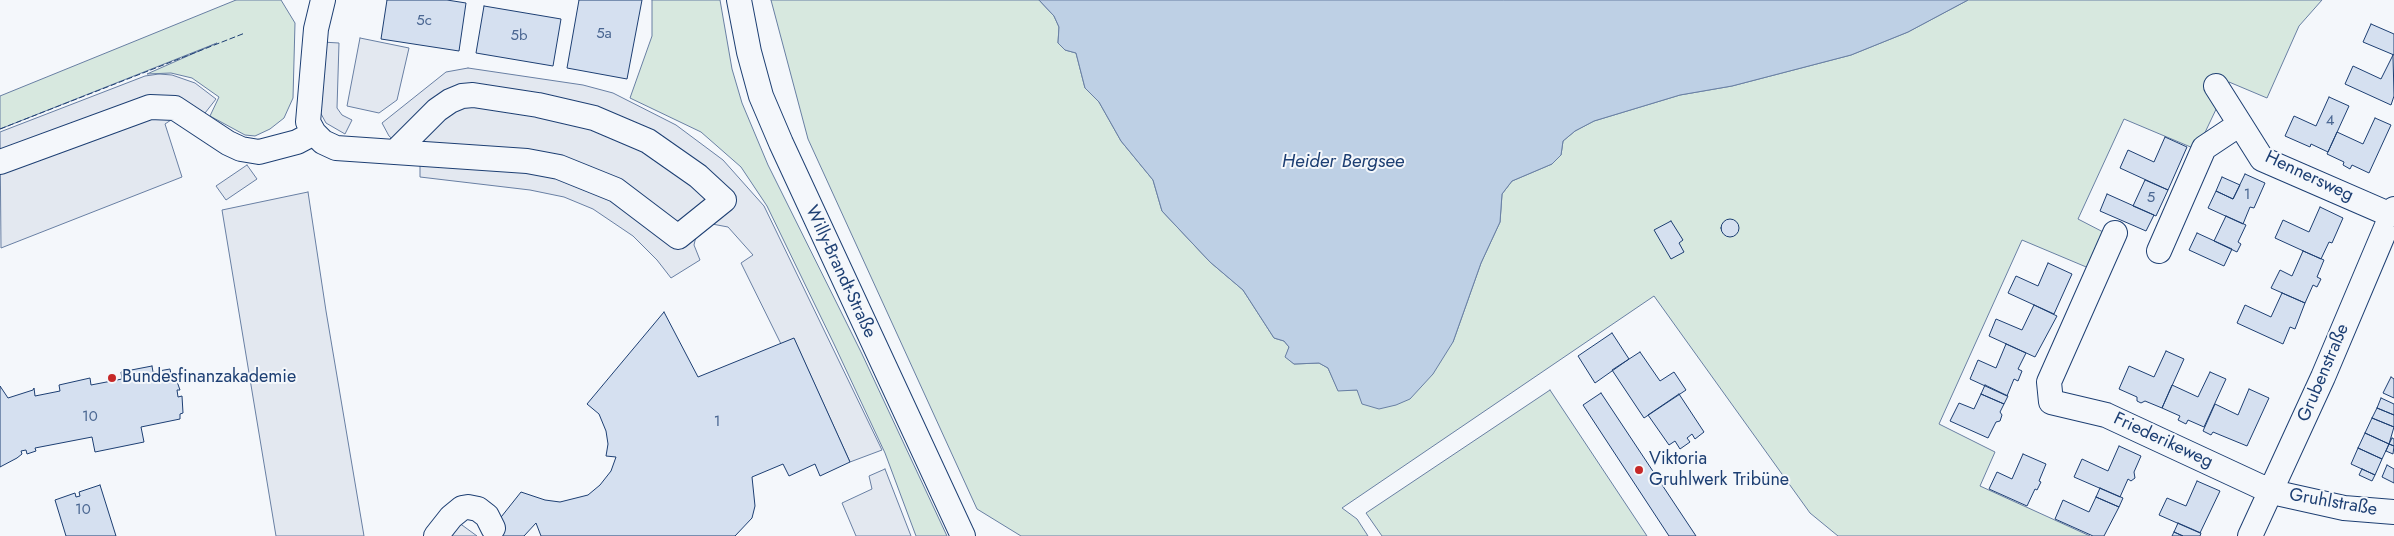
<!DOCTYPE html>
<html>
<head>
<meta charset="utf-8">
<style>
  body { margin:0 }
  canvas { display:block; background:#f4f7fb }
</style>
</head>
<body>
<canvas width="2394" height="536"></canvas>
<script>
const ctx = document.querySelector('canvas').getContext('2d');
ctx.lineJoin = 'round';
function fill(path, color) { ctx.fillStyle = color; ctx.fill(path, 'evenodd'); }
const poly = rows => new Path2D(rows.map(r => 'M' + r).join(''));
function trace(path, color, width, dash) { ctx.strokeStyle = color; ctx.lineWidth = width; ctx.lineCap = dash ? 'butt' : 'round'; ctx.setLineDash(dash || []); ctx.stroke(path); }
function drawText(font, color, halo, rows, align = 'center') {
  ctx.font = font + ' Jost,sans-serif'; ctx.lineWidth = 4; ctx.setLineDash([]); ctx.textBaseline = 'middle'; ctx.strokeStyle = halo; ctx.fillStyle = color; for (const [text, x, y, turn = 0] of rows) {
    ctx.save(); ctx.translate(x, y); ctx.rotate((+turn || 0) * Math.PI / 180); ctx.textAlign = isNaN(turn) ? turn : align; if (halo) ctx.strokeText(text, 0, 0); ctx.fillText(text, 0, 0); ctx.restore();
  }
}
const green = poly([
  [236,0,281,0,295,23,293,98,284,118,270,129,255,136,245,135,210,116,219,97,192,78,171,73,147,74,217,43,0,129,0,96,236,0],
  [652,0,720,0,732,69,742,103,768,165,862,354,947,536,916,536,885,453,834,344,767,206,741,167,701,132,630,98,652,36,652,0],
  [771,0,1039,0,1054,16,1059,27,1058,43,1065,50,1076,53,1085,88,1099,102,1121,141,1153,180,1162,211,1210,262,1243,290,1274,338,1284,341,1289,347,1286,357,1294,364,1319,363,1328,368,1338,390,1357,390,1453,342,1481,263,1500,222,1502,194,1512,181,1552,164,1561,155,1563,141,1575,131,1594,121,1680,95,1732,86,1851,55,1908,32,1968,0,2322,0,2299,26,2267,98,2229,82,2200,143,2193,148,2124,119,2078,219,2107,234,2091,269,2022,240,1939,424,1995,452,1980,486,2090,536,1838,536,1810,513,1654,296,1342,508,1357,519,1368,536,1021,536,977,509,808,139,771,0],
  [1550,390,1647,536,1382,536,1366,513,1550,390]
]);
fill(green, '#d7e8df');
trace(green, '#687fa3', 1);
const parking = poly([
  [360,38,409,48,397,100,379,113,347,106,360,38],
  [322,42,339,43,337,108,342,115,352,120,345,134,326,123,319,110,322,42],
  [468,68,583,85,613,93,676,125,723,160,764,206,882,450,850,462,794,339,781,344,741,263,753,255,728,227,712,224,697,232,694,245,700,260,671,278,657,260,633,236,593,209,564,197,530,190,420,177,420,163,389,136,382,123,446,72,468,68],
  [159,74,172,75,195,83,216,99,198,122,171,120,165,124,182,177,1,248,0,132,145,76,159,74],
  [247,165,257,179,226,200,216,186,247,165],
  [308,192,326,311,364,536,276,536,222,210,308,192],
  [885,469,911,536,856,536,842,503,872,489,869,476,885,469],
  [451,517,477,536,436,536,451,517]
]);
fill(parking, '#e3e8f0');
trace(parking, '#687fa3', 1);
const water = poly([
  [1039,0,1968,0,1908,32,1851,55,1732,86,1680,95,1594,121,1575,131,1563,141,1561,155,1552,164,1512,181,1502,194,1500,222,1481,263,1453,342,1433,374,1410,399,1396,405,1379,409,1362,404,1357,390,1338,391,1328,368,1319,363,1294,364,1285,357,1289,347,1284,341,1274,338,1243,290,1210,262,1162,211,1153,180,1121,141,1099,102,1085,88,1076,53,1065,50,1058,43,1059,27,1054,16,1039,0]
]);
fill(water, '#bed0e5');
trace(water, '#687fa3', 1);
const building = poly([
  [387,0,447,0,466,3,459,51,381,39,387,0],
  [579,0,642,0,627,79,567,68,579,0],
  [484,6,561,19,553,66,476,53,484,6],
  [2371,24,2394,34,2394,55,2363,42,2371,24],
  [2393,55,2394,96,2391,105,2345,84,2353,66,2381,79,2393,55],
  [2329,97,2349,106,2328,152,2311,144,2310,147,2285,136,2294,116,2316,126,2329,97],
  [2375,118,2391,125,2369,173,2352,165,2350,169,2343,165,2344,162,2327,154,2337,132,2363,144,2375,118],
  [2165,137,2187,147,2168,190,2120,168,2128,150,2154,162,2165,137],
  [2245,174,2265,183,2254,208,2250,207,2243,224,2208,208,2216,191,2233,199,2245,174],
  [2222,177,2240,185,2233,199,2216,191,2222,177],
  [2145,180,2168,190,2156,216,2133,206,2145,180],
  [2107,194,2154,215,2146,231,2100,211,2107,194],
  [2320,207,2343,218,2332,243,2329,242,2321,259,2275,238,2283,220,2309,232,2320,207],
  [2226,216,2246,225,2238,242,2241,244,2237,252,2214,241,2226,216],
  '1721 228a9 9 0 1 1 18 0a9 9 0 1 1-18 0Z',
  [1671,221,1683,240,1679,243,1684,252,1671,259,1654,230,1671,221],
  [2197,233,2232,249,2224,266,2189,250,2197,233],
  [2303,251,2324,260,2317,277,2321,279,2317,287,2313,285,2305,303,2271,288,2280,270,2292,276,2303,251],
  [2048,263,2072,274,2054,314,2008,293,2016,276,2038,286,2048,263],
  [2282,293,2305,303,2295,329,2290,327,2283,344,2237,323,2245,305,2271,317,2282,293],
  [2034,305,2057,316,2035,357,1989,336,1996,319,2022,330,2034,305],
  [664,312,698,377,794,338,850,462,820,476,815,464,789,476,783,464,752,477,755,506,752,518,735,536,541,536,536,523,524,536,486,536,521,492,545,500,560,502,588,495,600,485,611,471,616,457,606,456,608,444,606,431,599,414,587,404,664,312],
  [1612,333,1629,359,1595,383,1578,356,1612,333],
  [2006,344,2026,353,2018,369,2022,371,2018,381,2014,379,2007,396,1970,379,1978,360,1996,368,2006,344],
  [2166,351,2184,359,2162,408,2145,401,2141,403,2137,401,2137,397,2119,389,2129,366,2154,377,2166,351],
  [1640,352,1660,381,1674,372,1686,390,1644,418,1612,370,1640,352],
  [152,366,153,372,170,369,171,374,174,373,180,390,177,390,178,397,182,396,183,413,180,414,180,419,141,427,144,442,95,452,92,437,35,448,36,451,27,454,26,450,21,451,22,454,17,458,0,467,0,386,8,398,33,390,34,388,35,396,60,391,59,385,90,378,91,385,122,379,121,372,152,366],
  [2210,372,2226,379,2204,427,2188,420,2186,424,2178,420,2180,416,2162,408,2172,385,2198,397,2210,372],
  [2391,377,2394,379,2394,398,2383,393,2391,377],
  [1985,385,2008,396,2004,404,1981,394,1985,385],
  [2249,389,2269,398,2247,446,2213,432,2211,435,2203,431,2215,404,2238,415,2249,389],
  [1601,393,1696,536,1669,536,1583,405,1601,393],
  [1679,394,1704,432,1695,439,1692,434,1687,438,1690,442,1680,449,1675,441,1669,445,1648,415,1679,394],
  [1981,394,2004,404,2000,412,2002,415,2000,421,1996,422,1988,438,1950,421,1959,403,1974,409,1981,394],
  [2381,398,2394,404,2394,415,2377,408,2381,398],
  [2377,408,2394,415,2394,427,2372,418,2377,408],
  [2372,418,2394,427,2389,444,2365,433,2372,418],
  [2365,433,2389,444,2382,459,2358,448,2365,433],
  [2392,438,2394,439,2394,446,2389,444,2392,438],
  [2389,444,2394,446,2393,454,2386,451,2389,444],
  [2119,446,2141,456,2134,472,2135,478,2131,481,2128,479,2120,497,2074,477,2082,459,2108,471,2119,446],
  [2358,448,2382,459,2375,475,2351,464,2358,448],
  [2023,454,2046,464,2039,481,2041,482,2037,490,2035,489,2027,506,1989,489,1997,472,2012,479,2023,454],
  [2387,465,2394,469,2394,483,2382,477,2387,465],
  [2362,469,2375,475,2372,481,2359,475,2362,469],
  [2197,481,2220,491,2200,533,2159,515,2167,498,2186,506,2197,481],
  [100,485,116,536,66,536,55,500,75,493,76,497,80,496,79,492,100,485],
  [2100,488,2123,498,2119,507,2096,497,2100,488],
  [2096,497,2119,507,2104,536,2093,536,2055,519,2063,500,2089,512,2096,497],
  [2178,523,2201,533,2200,536,2183,536,2174,532,2178,523],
  [2174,532,2183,536,2172,536,2174,532]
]);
fill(building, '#d5e0f0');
trace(building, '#1d3f73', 1);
const minor = poly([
  [323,0,316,29,308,122,314,133,323,142,336,148,527,161,559,167,616,190,678,237,724,200,698,176,648,141,594,118,538,105,473,95,462,96,450,101,437,110,396,151],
  [739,0,749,52,761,96,781,143,963,536],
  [2240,124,2262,159,2391,215],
  [0,162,150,107,175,108,228,143,241,149,259,152,297,142,314,133],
  [2115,233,2049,382,2051,402,2106,415,2272,492,2344,508,2394,512],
  [2159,251,2204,148,2240,124,2216,86],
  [436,536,451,517,462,508,468,507,478,509,487,516,493,528],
  [2250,536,2323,377,2394,209]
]);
trace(minor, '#1d3f73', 26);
trace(minor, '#f4f7fb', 24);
trace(poly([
  [0,129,245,33]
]), '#1d3f73', 1, [6, 2.5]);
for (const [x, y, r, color] of [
  [112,378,5,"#c62828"],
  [1639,470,5,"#c62828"]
]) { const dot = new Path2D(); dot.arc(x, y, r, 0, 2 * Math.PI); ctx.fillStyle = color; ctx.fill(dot); trace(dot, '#f4f7fb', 2); }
drawText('15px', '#4b6792', null, [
  ["5c",424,21],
  ["5a",604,34],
  ["5b",519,36],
  ["4",2330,121],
  ["1",2247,195],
  ["5",2151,198],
  ["10",90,417],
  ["1",717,422],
  ["10",83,510]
]);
drawText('18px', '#1d3f73', '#f4f7fb', [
  ["Hennersweg",2309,177,25],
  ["Willy-Brandt-Straße",840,272,65],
  ["Grubenstraße",2324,373,-67],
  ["Friederikeweg",2163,441,25],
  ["Gruhlstraße",2333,503,10]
]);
drawText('18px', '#1d3f73', '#f4f7fb', [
  ["Bundesfinanzakademie",122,378],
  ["Viktoria",1649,460],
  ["Gruhlwerk Tribüne",1649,481]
], 'left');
drawText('italic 19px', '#1d3f73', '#f4f7fb', [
  ["Heider Bergsee",1343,162]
]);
</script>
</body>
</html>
